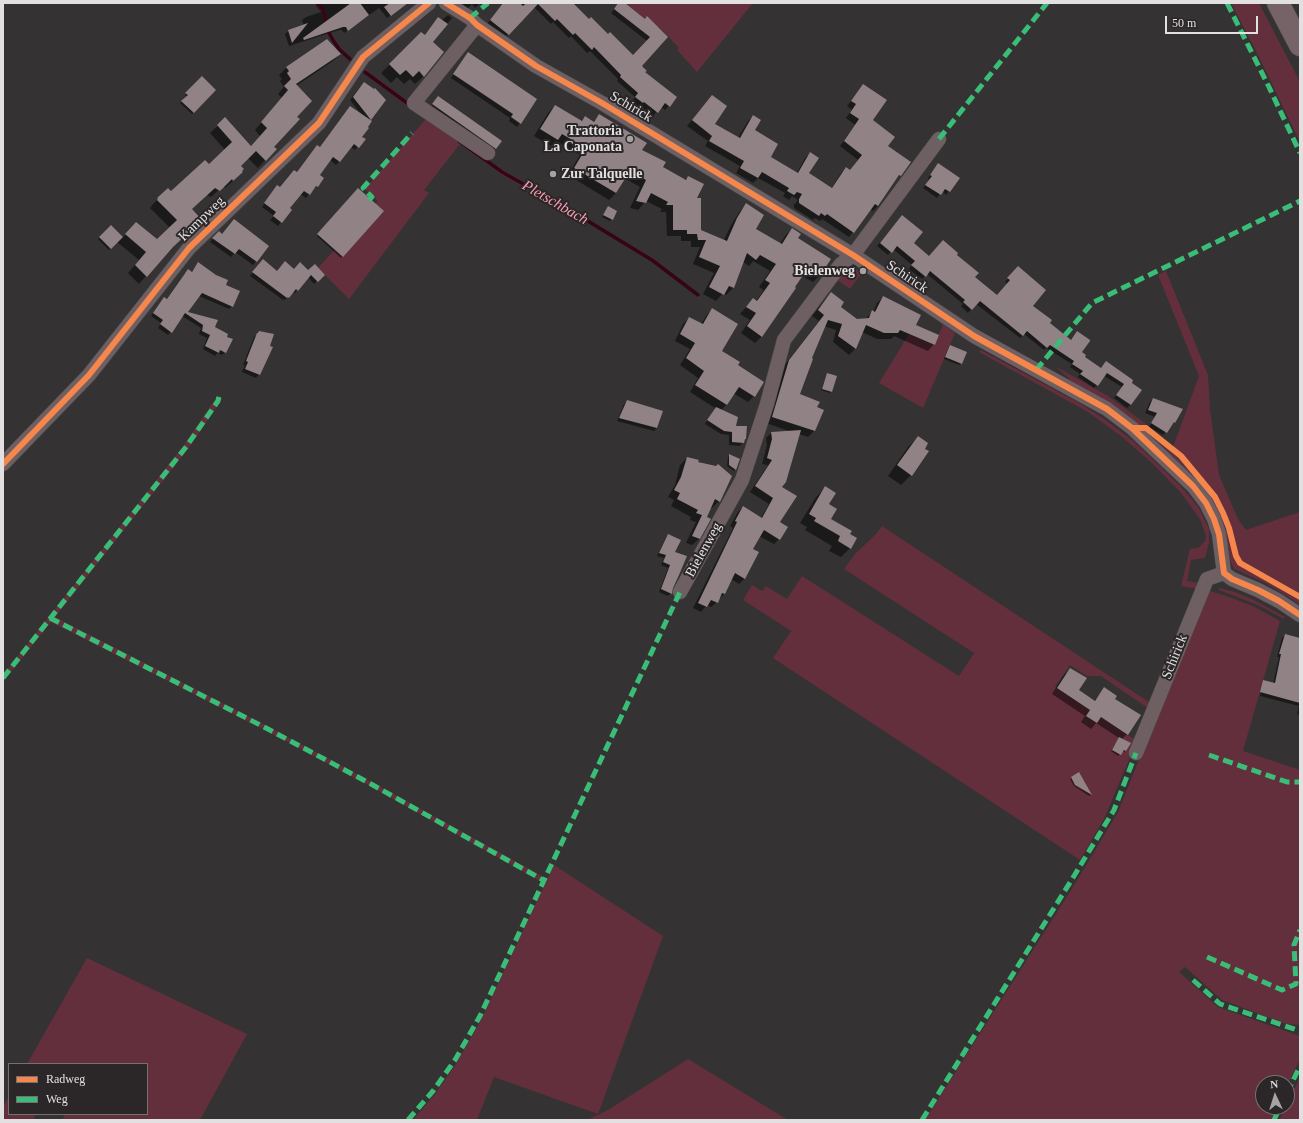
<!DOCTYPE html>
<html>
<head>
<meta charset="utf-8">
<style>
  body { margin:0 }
  #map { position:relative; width:1303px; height:1123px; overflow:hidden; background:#343233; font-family:"Times New Roman",serif }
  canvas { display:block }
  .frame { position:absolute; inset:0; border:4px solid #e3e0e1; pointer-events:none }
  .legend { position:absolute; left:8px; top:1063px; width:140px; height:52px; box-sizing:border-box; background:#2b2728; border:1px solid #757172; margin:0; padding:5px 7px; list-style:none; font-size:12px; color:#e3e0e1 }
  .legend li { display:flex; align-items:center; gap:8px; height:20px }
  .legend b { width:20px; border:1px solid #757172 }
  .north { position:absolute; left:1255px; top:1075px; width:40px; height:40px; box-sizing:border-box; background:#2b2728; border:1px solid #757172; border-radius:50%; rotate:356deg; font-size:11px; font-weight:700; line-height:16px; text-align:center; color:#e3e0e1 }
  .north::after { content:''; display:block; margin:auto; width:14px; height:18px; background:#a6a3a4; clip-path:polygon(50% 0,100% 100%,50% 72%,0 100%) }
  .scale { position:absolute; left:1165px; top:16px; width:93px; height:18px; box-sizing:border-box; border:2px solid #e3e0e1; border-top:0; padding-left:5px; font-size:12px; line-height:14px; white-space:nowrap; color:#e3e0e1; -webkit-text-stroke:3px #2b2728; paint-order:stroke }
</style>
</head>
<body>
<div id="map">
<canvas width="1303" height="1123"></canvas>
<div class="frame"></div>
<ul class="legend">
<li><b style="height:5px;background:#f5874c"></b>Radweg</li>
<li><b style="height:5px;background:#3abd76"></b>Weg</li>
</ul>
<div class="north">N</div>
<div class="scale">50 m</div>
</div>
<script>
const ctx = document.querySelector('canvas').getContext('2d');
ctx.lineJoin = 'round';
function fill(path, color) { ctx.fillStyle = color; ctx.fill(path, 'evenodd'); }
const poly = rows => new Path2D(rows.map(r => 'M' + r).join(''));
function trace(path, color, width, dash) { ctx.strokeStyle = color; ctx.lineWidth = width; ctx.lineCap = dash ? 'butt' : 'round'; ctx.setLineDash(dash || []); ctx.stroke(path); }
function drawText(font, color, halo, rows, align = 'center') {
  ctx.font = font + ' "Times New Roman",serif'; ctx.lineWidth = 4; ctx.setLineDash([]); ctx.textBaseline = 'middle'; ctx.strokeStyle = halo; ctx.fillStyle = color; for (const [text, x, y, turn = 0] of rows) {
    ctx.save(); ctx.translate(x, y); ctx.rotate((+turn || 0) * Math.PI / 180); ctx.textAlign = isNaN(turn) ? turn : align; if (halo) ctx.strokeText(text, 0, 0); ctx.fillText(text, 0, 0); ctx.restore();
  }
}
fill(poly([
  [315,3,319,3,325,9,330,31,341,49,352,59,351,61,339,50,327,33,321,11],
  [625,3,753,3,697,72,677,50,679,48,659,27,657,28],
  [1231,3,1259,3,1300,82,1300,142,1257,53],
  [365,69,409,102,406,105,363,72],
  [426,119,503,170,653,258,700,295,699,298,652,261,572,213,501,174,460,144,424,190,429,193,349,299,318,268,378,201,365,189],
  [849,264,862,273,850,289,836,279],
  [1166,271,1208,375,1210,409,1219,475,1238,519,1246,530,1300,512,1300,605,1284,594,1263,582,1234,569,1228,556,1217,512,1055,366,1108,396,1142,421,1173,447,1199,376,1158,275],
  [943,324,955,333,923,408,879,383,909,334,935,345],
  [981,350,1081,404,1107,421,1132,440,1166,472,1185,491,1199,508,1209,529,1209,543,1205,558,1191,560,1187,581,1199,583,1198,589,1181,586,1190,549,1198,548,1205,541,1206,536,1200,519,1181,493,1152,463,1121,436,1088,412,979,352],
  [216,398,222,399,188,449,55,617,267,726,372,782,542,876,540,881,370,786,265,730,51,622,3,682,3,675,184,445],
  [882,526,1152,704,1149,709,1101,676,1087,676,1070,665,1055,687,1137,741,1104,819,1080,860,773,658,791,631,743,600,752,585,762,591,766,586,787,599,802,576,959,676,974,653,844,569,855,554,876,534],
  [1219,588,1235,592,1252,599,1285,617,1284,619,1260,606,1219,590],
  [1207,590,1232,598,1255,607,1280,621,1243,751,1300,770,1300,1025,1286,1024,1222,1000,1185,967,1179,972,1218,1007,1300,1036,1300,1059,1287,1086,1287,1083,1263,1083,1263,1107,1277,1107,1271,1120,925,1120,1073,887,1118,812],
  [554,865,663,936,598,1114,494,1077,477,1120,413,1120,435,1094,456,1064,480,1022],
  [87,958,247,1034,200,1120,62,1120,65,1114,147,1114,147,1064,27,1064],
  [688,1059,788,1120,587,1120,608,1110],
  [1300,1077,1300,1120,1279,1120,1286,1107,1287,1107,1287,1104],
  [9,1096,9,1114,36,1114,33,1120,3,1120,3,1107]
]), '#632f3d');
fill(poly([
  [318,3,407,3,387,18,379,8,344,33,342,30,339,30,289,46,285,34,288,31,304,26,302,20,306,17,321,12,316,6],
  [462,3,480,3,475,8,472,4,467,9],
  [503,3,567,3,633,56,647,41,611,13,619,3,623,3,667,37,640,66,644,73,676,98,665,110,661,107,653,116,639,105,638,106,632,101,635,97,617,81,618,79,590,51,587,53,571,36,569,38,553,22,551,24,534,7,504,38,487,24],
  [448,15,452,18,432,42,424,76,415,84,410,79,404,84,397,77,391,83,381,73,411,44,413,46],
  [340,54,333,61,296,86,295,117,272,147,275,149,258,168,248,158,239,166,234,180,225,188,223,186,211,197,207,195,191,210,170,248,139,284,128,273,139,260,117,242,109,250,98,239,111,227,122,238,136,224,157,240,170,228,150,208,152,206,151,206,168,189,171,192,209,165,225,150,210,133,225,119,250,147,260,136,255,130,282,98,278,94,284,87,280,81,282,79,279,75,287,67],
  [465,57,536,99,517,127,509,121,510,118,451,78],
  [202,78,215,90,192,114,180,103,187,97,185,95],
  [361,86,370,119,361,137,364,139,355,150,351,147,336,165,330,160,318,175,317,186,313,189,306,198,300,194,288,209,290,210,278,226,270,220,274,216,262,207,274,190,280,188,296,173,314,149,320,148,361,114,350,100],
  [863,86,872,121,887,146,900,175,895,180,878,206,873,211,870,209,849,237,822,219,820,221,815,218,813,220,794,208,794,205,798,200,792,196,789,200,783,196,785,193,758,178,753,183,736,173,740,166,705,146,708,141,687,126,712,96,713,124,738,138,748,121,753,116,754,130,770,157,797,173,805,158,810,153,807,173,831,189,841,173,846,168,850,171,858,160,840,146,855,125,846,118,852,110,847,106],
  [437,98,495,148,494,150,431,106],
  [555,106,581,121,585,117,593,122,599,115,662,168,685,180,688,177,696,199,700,230,724,240,731,225,740,211,746,205,754,229,780,244,785,236,792,229,797,238,830,260,819,276,813,282,802,276,762,336,755,343,741,333,750,320,740,314,753,299,756,301,764,290,759,287,770,271,753,261,749,266,742,261,733,288,726,295,723,293,716,301,703,294,714,273,693,264,700,247,691,247,691,241,681,241,681,236,667,236,666,212,660,212,662,209,646,201,638,210,630,208,640,187,624,178,616,193,609,200,568,175,580,155,556,141,551,146,534,136,548,113],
  [935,168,949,191,946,195,942,191,937,198,923,188,929,180,928,178],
  [358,189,382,211,341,258,317,236],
  [608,207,616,211,610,221,602,217],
  [902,216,913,244,929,257,956,255,974,277,997,296,1008,284,1005,282,1015,270,1032,306,1048,323,1070,341,1077,332,1081,353,1084,358,1100,369,1106,362,1140,390,1130,405,1127,408,1114,398,1122,387,1104,376,1094,388,1078,377,1080,374,1070,367,1072,364,1046,348,1044,350,1024,334,1020,338,976,304,968,313,961,306,963,304,927,274,922,279,909,269,912,265,893,249,888,255,877,246],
  [234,220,268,246,253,265,235,252,231,257,210,242,219,232,222,235],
  [260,263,277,272,294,270,323,275,314,284,308,277,295,293,293,292,285,300,284,299,283,300,250,276],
  [195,267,224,286,232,306,229,309,199,296,187,312,213,327,225,352,222,355,217,353,215,356,203,349,207,338,199,334,201,328,182,316,168,335,158,328,161,323,151,316,161,302,166,300,185,273,191,273],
  [831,293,840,307,857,320,865,319,873,312,877,303,883,297,914,325,938,335,934,344,928,351,894,336,891,339,877,339,862,332,855,349,849,355,833,342,836,330,824,326,811,359,799,395,816,407,814,431,808,437,799,434,781,487,779,539,774,544,759,536,751,549,757,552,744,579,739,584,731,579,724,594,717,602,711,607,707,605,701,612,693,608,733,528,730,526,738,512,743,507,761,518,769,504,750,492,768,465,762,464,767,445,766,438,771,433,792,432,766,423,783,367,819,321,812,316],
  [712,309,720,351,737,365,754,396,748,402,733,393,726,405,721,410,735,427,743,442,740,446,729,445,729,435,721,434,705,424,715,408,690,392,698,378,680,365,690,349,675,341,683,324,689,318,701,324,706,316],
  [260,332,259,374,256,378,242,372,245,365,243,365,254,337],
  [949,347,961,363,959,365,944,359],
  [827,374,832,391,830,393,821,390],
  [1153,399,1174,422,1163,435,1149,427,1155,417,1145,413,1150,402],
  [627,401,662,411,657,428,654,431,617,421,624,404],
  [918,437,911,475,901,485,888,476,908,447],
  [729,456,735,469,734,471,727,466,728,457],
  [687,458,697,463,719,501,712,508,710,507,705,518,709,520,699,539,692,545,686,543,696,522,690,520,691,517,671,506,674,500,668,497,675,485,680,465],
  [825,488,830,519,849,535,850,548,841,557,829,551,832,546,805,530,807,527,800,523,816,497],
  [669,535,672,588,671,593,668,596,659,592,668,568,661,565,664,558,657,556,666,538],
  [1285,635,1300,639,1300,715,1297,714,1299,706,1260,696,1264,683,1262,683,1264,681,1273,684,1279,657,1277,657,1282,638],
  [1070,669,1078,690,1094,701,1104,689,1114,699,1127,734,1122,739,1126,750,1124,752,1122,751,1118,756,1111,751,1119,738,1096,723,1091,729,1081,722,1085,716,1052,694,1064,675],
  [1079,773,1091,795,1089,796,1074,786,1070,779]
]), '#0007');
trace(poly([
  [317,3,323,9,328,31,333,40,339,49,350,59],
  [365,72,407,103],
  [459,141,502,172,573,212,652,260,698,295]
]), '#350415', 3.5);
fill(poly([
  [351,3,360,3,369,15,348,31,346,27,343,27,304,40,303,38],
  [390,3,408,3,391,16,384,7],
  [503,3,520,3,523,6,526,3,573,3,589,19,591,17,608,34,610,32,633,55,650,37,614,9,618,3,625,3,645,19,647,16,668,37,642,66,647,71,645,72,677,97,670,107,665,103,658,113,644,102,643,103,635,97,638,93,620,77,621,75,594,47,592,50,575,33,573,35,557,19,555,21,538,4,509,35,490,20],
  [438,17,448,24,433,42,444,52,424,77,419,71,413,77,406,70,400,75,389,64,421,32,425,35],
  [308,23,292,43,288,30],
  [327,39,341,54,296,84,312,101,297,117,300,119,274,147,277,149,266,161,256,151,241,166,244,169,242,171,243,172,233,181,232,179,220,191,215,188,192,209,202,220,173,247,147,277,135,265,146,252,125,234,136,222,157,239,177,220,157,200,158,198,157,198,168,188,171,191,205,160,209,164,232,142,217,125,225,117,251,146,267,128,261,122,288,90,284,86,291,79,287,73,289,71,286,67],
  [468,52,537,99,521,124,511,117,513,114,453,74],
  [202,76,216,90,194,113,181,101,188,95,185,93],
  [364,82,374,89,375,88,386,100,371,120,353,97],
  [863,84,887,100,873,120,895,137,888,146,911,162,901,176,899,175,878,206,875,204,854,233,827,214,825,216,821,213,819,216,799,203,799,199,802,194,797,192,794,195,787,191,789,188,762,172,758,178,740,168,744,161,709,141,712,136,692,120,712,95,727,106,715,124,740,138,753,115,761,120,755,130,778,144,771,157,798,173,810,152,819,158,809,173,832,188,846,167,850,170,862,155,844,141,859,119,850,113,856,104,851,101],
  [438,96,502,141,496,149,432,104],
  [555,105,582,121,585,116,594,122,599,114,647,143,642,150,666,162,663,167,686,180,688,176,704,184,697,198,701,198,701,230,727,241,737,218,746,203,764,215,756,229,782,244,792,228,801,234,798,238,831,259,820,276,808,268,795,287,796,288,762,337,747,326,756,313,746,307,753,298,757,301,770,283,765,280,776,264,760,255,756,260,747,253,734,288,729,286,724,295,709,287,720,266,699,257,706,240,698,240,697,234,687,234,687,230,673,230,673,205,666,205,668,202,651,193,646,203,636,201,646,180,630,171,616,193,574,168,586,148,562,134,558,140,540,129],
  [350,106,372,121,368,127,369,128,362,137,366,139,359,148,354,144,340,162,333,157,320,175,324,178,318,187,316,186,310,195,304,191,290,208,292,210,282,223,273,216,276,212,264,203,277,185,280,187,294,170,297,172,317,145,320,147],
  [938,163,960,178,950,192,945,189,941,195,925,185,932,176,930,175],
  [358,188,384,211,343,257,317,234],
  [608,206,617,211,613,220,603,215],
  [902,215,923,232,914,243,929,256,943,240,958,253,957,255,979,273,975,277,997,295,1010,280,1007,278,1018,266,1046,290,1033,306,1052,320,1050,323,1071,340,1077,331,1090,340,1090,341,1082,352,1086,355,1085,357,1101,368,1106,361,1133,380,1132,383,1142,390,1131,405,1116,395,1124,384,1107,373,1098,386,1080,374,1083,371,1072,364,1074,361,1050,345,1047,348,1027,331,1023,336,980,301,972,310,963,302,965,300,930,271,926,277,911,265,915,261,897,246,892,253,880,243],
  [234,219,269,246,257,262,239,249,235,254,212,238,219,231,222,234],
  [111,225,123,237,111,249,99,237],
  [263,259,277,271,285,261,294,269,300,262,308,270,315,264,325,275,318,282,311,275,298,291,296,289,289,298,288,297,287,298,252,272],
  [198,262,216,275,228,280,226,285,240,291,233,307,202,293,188,312,218,320,215,327,228,334,227,337,233,339,226,353,220,350,219,353,205,346,210,335,202,331,203,325,185,313,172,333,160,324,163,320,153,313,164,297,167,299,188,269,192,272],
  [831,292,844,302,841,307,857,319,869,318,872,310,875,312,883,296,921,315,916,325,939,335,935,345,900,330,898,333,884,333,866,325,856,349,838,336,842,324,828,320,812,358,813,359,800,394,820,402,817,407,824,410,815,431,772,417,789,360,824,315,818,310],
  [712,308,738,324,722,351,740,362,738,365,764,382,755,397,739,387,727,405,695,385,704,371,686,358,695,343,680,334,689,317,703,324],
  [259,331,274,334,270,346,273,347,260,375,245,369,248,362,246,361,257,333,258,333],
  [950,345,967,352,962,364,945,357],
  [827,373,837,376,832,392,822,389],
  [1153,398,1183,409,1175,423,1174,422,1167,433,1151,423,1157,413,1148,410],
  [627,400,663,411,657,428,619,418],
  [716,407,738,417,736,426,747,426,746,439,745,439,744,443,732,442,732,432,724,431,707,420],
  [801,430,786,482,782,487,797,496,780,522,788,527,780,540,764,530,753,549,759,552,745,579,735,573,725,594,722,593,718,603,711,600,707,607,698,603,737,522,735,521,743,506,762,518,773,498,755,486,772,460,767,458,772,439,771,432],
  [918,436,928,443,925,449,929,451,912,476,897,465],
  [729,454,740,459,736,470,729,465],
  [687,457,699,460,698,462,716,466,718,464,732,476,720,502,715,499,707,517,711,519,700,539,692,536,702,515,696,513,698,510,677,499,680,493,674,490,681,477],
  [825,486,836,493,829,504,837,509,831,519,852,531,850,534,857,538,851,549,838,541,840,536,814,521,816,518,809,514],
  [668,534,681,540,675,552,687,556,679,575,673,588,672,594,661,589,670,565,663,562,666,555,659,553],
  [1285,634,1300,638,1300,703,1260,692,1263,680,1275,683,1281,654,1279,654],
  [1070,668,1087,678,1079,690,1095,701,1104,687,1117,696,1115,699,1141,715,1128,735,1101,717,1097,723,1086,716,1090,710,1057,688],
  [1119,737,1131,743,1126,751,1124,750,1121,755,1112,750],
  [1079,772,1092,795,1075,785,1071,777]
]), '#918286');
const street = poly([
  [446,3,470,18,477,25,536,66,602,103,853,255,974,336,1107,409,1132,428,1155,450,1193,486,1206,503,1214,519,1219,534,1224,573,1232,579,1258,590,1279,601,1300,615],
  [477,25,414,103,488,153],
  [3,464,89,375,189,248,319,123,363,57,429,3],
  [680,592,742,480,767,404,784,340,841,264,853,255,939,139],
  [1136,753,1207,579,1224,573]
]);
const highway = poly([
  [1278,3,1300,45]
]);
trace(street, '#504e4f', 15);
trace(highway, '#504e4f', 23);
trace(street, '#6e5f62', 14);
trace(highway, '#756367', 22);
trace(poly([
  [1227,3,1269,87,1300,153],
  [470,18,488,3],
  [939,139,1047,3],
  [369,200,372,197,363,188,412,133],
  [1036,370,1092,303,1300,201],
  [50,618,266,728,371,784,543,880],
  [3,678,186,447,218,401,220,392],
  [1209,755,1287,782,1300,782],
  [1207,957,1282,990,1296,984,1294,945,1300,930],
  [1193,980,1220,1004,1300,1031],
  [1287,1093,1300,1066],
  [408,1120,433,1091,455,1060,480,1016,680,592],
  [922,1120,1074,876,1114,810,1136,753],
  [1274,1120,1280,1107]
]), '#3abd76', 5, [10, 5]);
trace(poly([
  [446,3,470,18,477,25,536,66,602,103,853,255,974,336,1107,409,1132,428,1155,450,1193,486,1206,503,1214,519,1219,534,1224,573,1232,579,1258,590,1279,601,1300,615],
  [1132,428,1146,428,1181,456,1215,497,1223,513,1229,528,1236,556,1240,563,1300,597],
  [3,464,89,375,189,248,319,123,363,57,429,3]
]), '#f5874c', 6);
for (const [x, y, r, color] of [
  [630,139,4,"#a6a3a4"],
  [553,174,4,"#a6a3a4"],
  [863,271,4,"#a6a3a4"]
]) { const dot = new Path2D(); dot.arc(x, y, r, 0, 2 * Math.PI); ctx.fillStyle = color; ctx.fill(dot); trace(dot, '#2b2728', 1.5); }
drawText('14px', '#e3e0e1', '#2b2728', [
  ["Schirick",631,107,31],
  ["Kampweg",202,219,-44],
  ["Schirick",907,277,34],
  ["Bielenweg",704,550,-61],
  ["Schirick",1175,657,-68]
]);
drawText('bold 14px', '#e3e0e1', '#2b2728', [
  ["Trattoria",622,131],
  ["La Caponata",622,147],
  ["Zur Talquelle",561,174,"left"],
  ["Bielenweg",855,271]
], 'right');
drawText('italic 15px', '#fe9db3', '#2b2728', [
  ["Pletschbach",555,203,30]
]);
</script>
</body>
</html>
